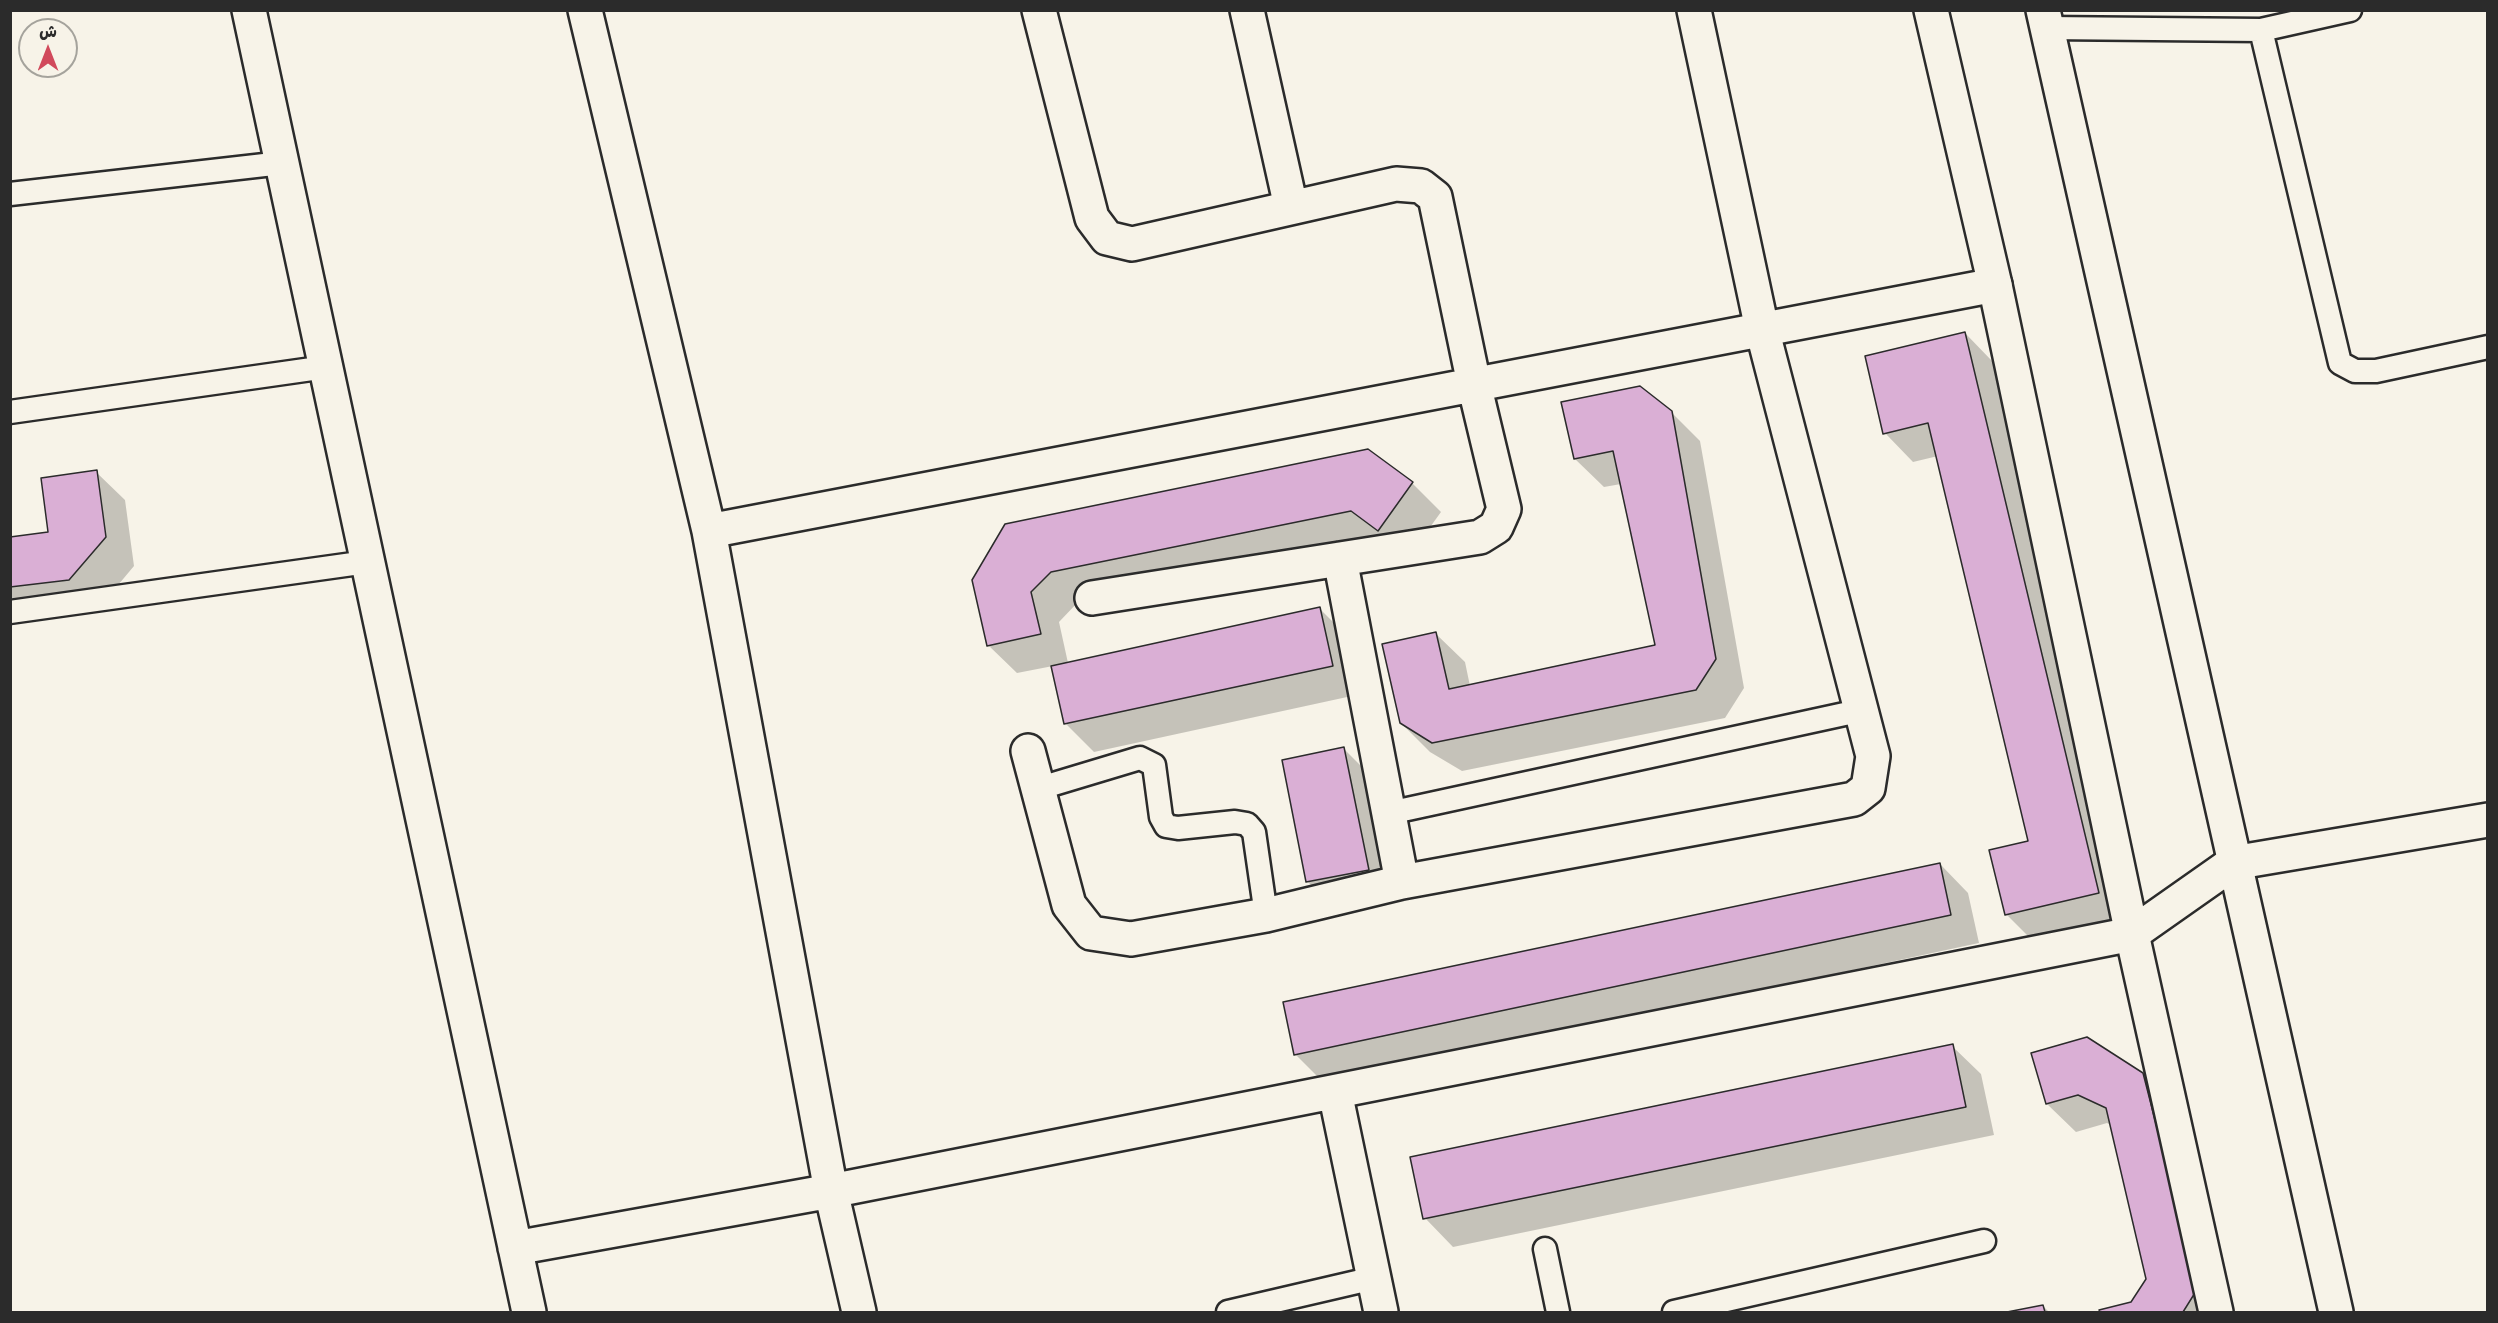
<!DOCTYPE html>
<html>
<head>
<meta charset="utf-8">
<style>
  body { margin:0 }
  #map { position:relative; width:2498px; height:1323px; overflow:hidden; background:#f7f3e8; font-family:Itim,"Playpen Sans Arabic",sans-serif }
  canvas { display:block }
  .frame { position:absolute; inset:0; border:12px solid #2b2b2b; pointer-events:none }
  .north { position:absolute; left:18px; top:18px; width:60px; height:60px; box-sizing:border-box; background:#f7f3e8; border:2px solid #a5a39c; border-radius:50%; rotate:0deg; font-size:16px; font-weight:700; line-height:24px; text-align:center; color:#2b2b2b }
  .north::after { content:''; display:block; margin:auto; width:21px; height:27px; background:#d1495b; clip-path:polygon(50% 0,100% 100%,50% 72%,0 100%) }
</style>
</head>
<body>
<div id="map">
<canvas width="2498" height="1323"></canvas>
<div class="frame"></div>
<div class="north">ش</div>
</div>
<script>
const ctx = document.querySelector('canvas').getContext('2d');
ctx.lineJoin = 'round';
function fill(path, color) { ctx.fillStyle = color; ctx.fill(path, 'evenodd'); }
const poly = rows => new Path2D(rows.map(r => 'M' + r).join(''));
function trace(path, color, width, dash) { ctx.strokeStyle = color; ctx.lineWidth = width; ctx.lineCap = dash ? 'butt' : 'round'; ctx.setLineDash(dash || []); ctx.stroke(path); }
fill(poly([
  [1965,333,1993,362,2127,921,2035,943,2006,914,2030,842,1938,456,1913,462,1885,433],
  [1671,412,1700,441,1744,688,1725,718,1462,771,1430,752,1401,723,1436,634,1465,662,1470,686,1657,646,1621,484,1604,487,1575,459],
  [1367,451,1412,483,1441,512,1407,559,1080,600,1059,622,1068,663,1319,608,1348,637,1361,694,1094,752,1065,723,1053,666,1017,673,988,645,974,580],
  [96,472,125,500,134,566,98,609,10,618,10,538,50,533],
  [1344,749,1372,777,1397,898,1336,910,1307,881],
  [1940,864,1968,893,1979,943,1324,1083,1295,1054],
  [1952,1046,1981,1074,1994,1135,1453,1247,1425,1218],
  [2142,1074,2171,1103,2225,1312,2102,1312,2132,1304,2147,1279,2111,1125,2107,1123,2076,1132,2047,1104],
  [2043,1306,2049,1312,2014,1312]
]), '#0003');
const building = poly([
  [1965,332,2099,893,2005,915,1989,850,2028,841,1928,423,1883,434,1865,356,1965,332],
  [1640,386,1672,411,1716,659,1696,690,1432,743,1400,723,1382,644,1436,632,1449,689,1655,645,1613,451,1574,459,1561,402,1640,386],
  [1368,449,1413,482,1378,531,1351,511,1051,572,1031,592,1041,634,987,646,972,580,1005,524,1368,449],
  [97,470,106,537,69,580,10,587,10,537,48,532,41,478,97,470],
  [1320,607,1333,666,1064,724,1051,666,1320,607],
  [1344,747,1369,870,1306,882,1282,760,1344,747],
  [1940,863,1951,915,1294,1055,1283,1002,1940,863],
  [2087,1037,2143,1073,2198,1288,2183,1312,2100,1312,2099,1310,2131,1302,2146,1279,2106,1108,2078,1095,2046,1104,2031,1053,2087,1037],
  [1953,1044,1966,1107,1423,1219,1410,1157,1953,1044],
  [2043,1305,2045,1312,2007,1312,2043,1305]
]);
fill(building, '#daafd5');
trace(building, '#2b2b2b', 1.5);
const lane = poly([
  [2046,28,2261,30,2350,10],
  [2261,30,2340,363,2355,371,2376,371,2488,347],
  [10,194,282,163],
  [10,412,326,367],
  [10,612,367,562],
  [1037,789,1140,758,1154,765,1161,817,1166,826,1178,828,1235,822,1247,824,1254,832,1266,915],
  [1389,813,1863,710],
  [1545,1249,1558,1312],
  [1228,1312,1374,1278],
  [1674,1312,1984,1241]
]);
const street = poly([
  [249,10,529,1312],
  [585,10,709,531,831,1191,859,1312],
  [1039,10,1092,218,1107,238,1132,244,1396,184,1421,186,1435,197,1474,384,1504,509,1496,527,1480,537,1092,598],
  [1247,10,1291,207],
  [709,531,1995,285],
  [1340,559,1402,882],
  [1028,751,1069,905,1091,933,1131,939,1266,915,1402,882,1854,799,1868,788,1873,756,1762,329,1694,10],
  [1335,1092,1381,1312],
  [515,1248,831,1191,2132,934,2233,863,2488,820]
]);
const secondary = poly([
  [1931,10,1995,285,2132,934,2216,1312],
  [2043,10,2336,1312]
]);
trace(lane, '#2b2b2b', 27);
trace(street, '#2b2b2b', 38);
trace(secondary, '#2b2b2b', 38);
trace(lane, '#f7f3e8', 22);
trace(street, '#f7f3e8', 33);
trace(secondary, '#f7f3e8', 33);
</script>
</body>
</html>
